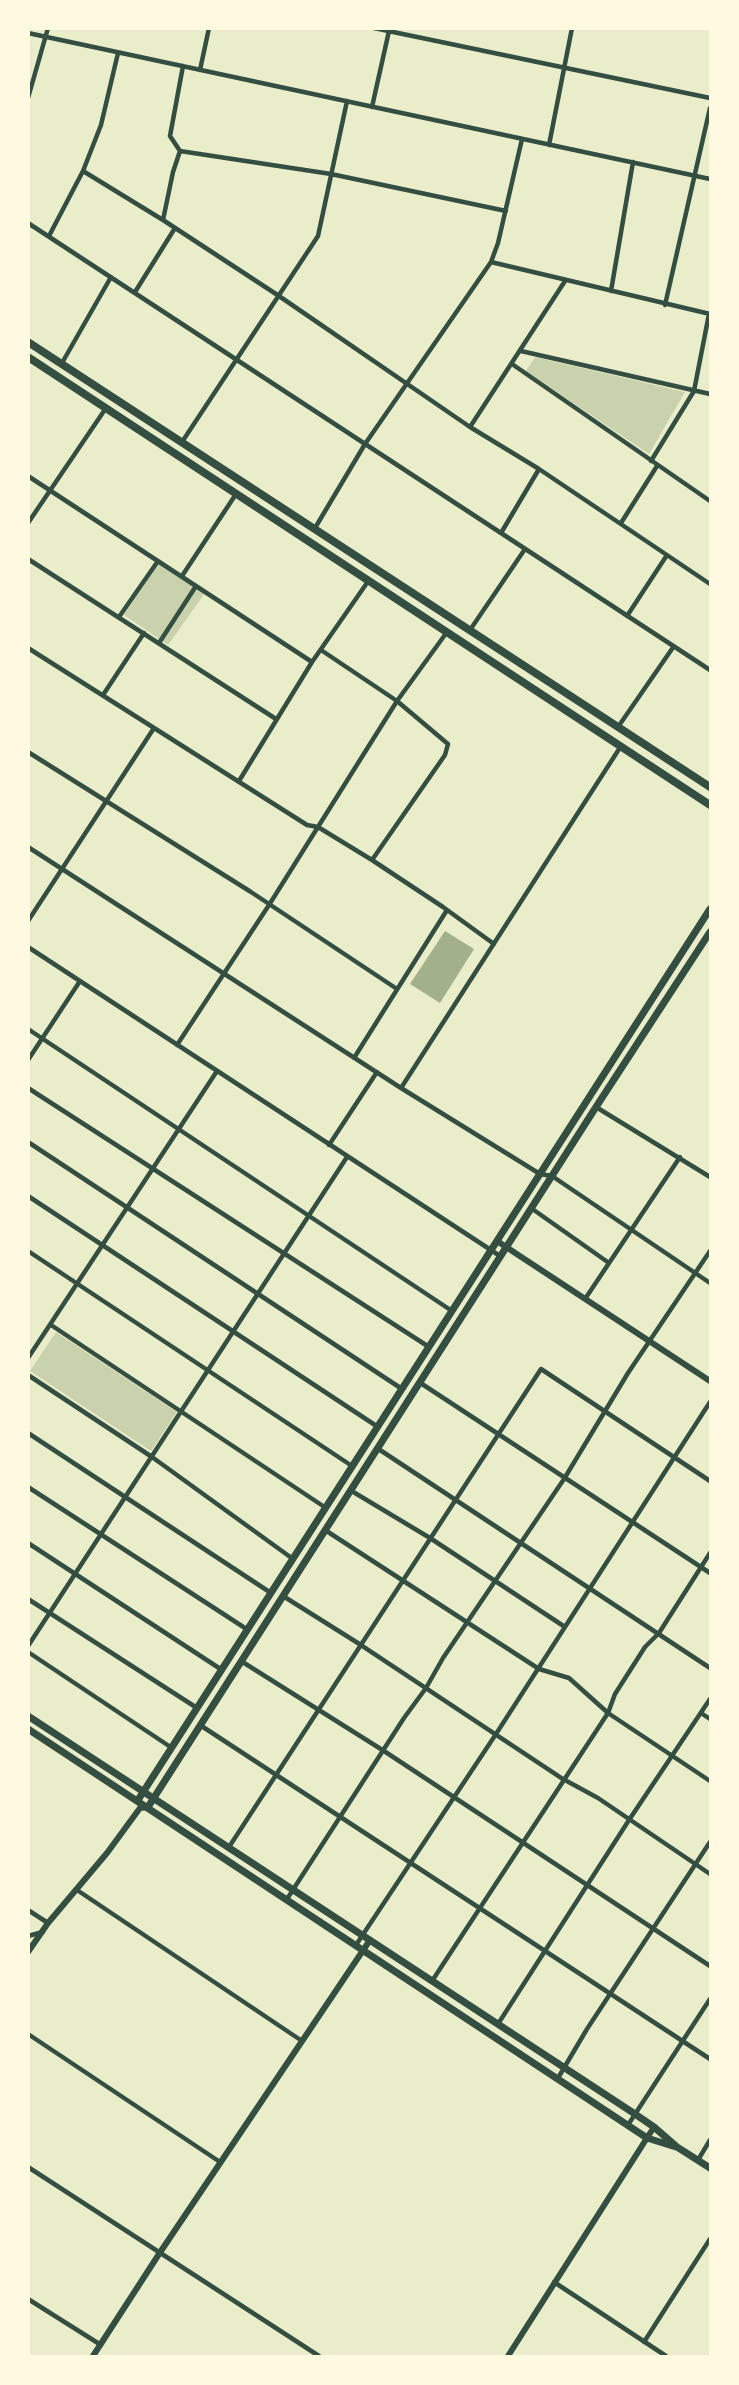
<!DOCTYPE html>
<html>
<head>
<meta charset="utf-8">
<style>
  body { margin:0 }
  #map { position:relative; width:739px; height:2385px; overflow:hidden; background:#e9edc9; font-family:Helvetica,sans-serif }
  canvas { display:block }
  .frame { position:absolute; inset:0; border:30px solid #fefae0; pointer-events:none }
</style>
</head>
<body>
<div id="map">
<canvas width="739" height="2385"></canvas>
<div class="frame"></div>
</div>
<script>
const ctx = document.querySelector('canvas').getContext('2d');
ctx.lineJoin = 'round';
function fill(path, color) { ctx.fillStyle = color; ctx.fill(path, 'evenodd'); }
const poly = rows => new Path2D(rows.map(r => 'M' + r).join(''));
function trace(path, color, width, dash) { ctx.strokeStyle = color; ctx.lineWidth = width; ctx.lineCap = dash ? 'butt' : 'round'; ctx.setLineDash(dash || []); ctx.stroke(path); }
fill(poly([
  [535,357,685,392,649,454,526,371],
  [160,561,205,593,168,645,124,615],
  [56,1332,177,1412,151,1451,30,1371]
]), '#cad2ad');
fill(poly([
  [445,931,474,949,440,1003,410,984]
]), '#a3b18a');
trace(poly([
  [374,28,710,98],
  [28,33,710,179],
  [200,70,209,28],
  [28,98,48,28],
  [372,107,389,31],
  [549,145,572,28],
  [180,151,331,174,506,211],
  [83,171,163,220,279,296,470,427,539,469,710,584],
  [163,220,173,172,180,151,170,136,183,66],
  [28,223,710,670],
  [49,236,83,171,101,125,118,53],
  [491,262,710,314],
  [611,291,633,162],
  [135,292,175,228],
  [665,305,710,108],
  [521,351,710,394],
  [62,363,111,277],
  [512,364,710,501],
  [470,427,565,281],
  [182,442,318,236,347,101],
  [651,461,694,391,709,314],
  [28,476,312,662],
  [28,523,106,408],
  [621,523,657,466],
  [315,528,365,444,491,262,498,243,522,139],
  [501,533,539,469],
  [28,559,276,719],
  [182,576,236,494],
  [627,616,667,555],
  [119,617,158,561],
  [470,630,525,549],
  [159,643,196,586],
  [28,648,307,825,318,827,372,860,443,907,494,944],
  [321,650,397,701,448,744,445,755,372,860],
  [103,695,144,633],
  [618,727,674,646],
  [28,752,251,892,397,989],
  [239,781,312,662,369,580],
  [28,847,401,1088,540,1174,552,1176,710,1283],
  [28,921,154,728],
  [28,947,500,1256],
  [28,1029,452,1311],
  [177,1045,269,905,397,701,447,632],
  [354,1058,447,910],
  [28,1060,80,981],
  [28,1088,429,1347],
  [401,1088,621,746],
  [596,1107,710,1177],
  [28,1142,402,1389],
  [329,1145,377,1072],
  [28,1196,378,1427],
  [531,1208,609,1263],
  [28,1251,352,1466],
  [585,1299,680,1157],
  [51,1325,326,1508],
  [28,1358,217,1071],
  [28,1375,152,1457,293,1559],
  [419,1382,710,1573],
  [28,1433,271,1593],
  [377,1448,710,1668],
  [28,1487,248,1630],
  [350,1490,430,1538,565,1627],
  [325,1530,539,1669,569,1678,608,1713,710,1781],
  [28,1543,222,1670],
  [283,1596,361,1645,563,1779,598,1798,710,1874],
  [28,1599,197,1708],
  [28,1646,347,1157],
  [28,1652,172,1748],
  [241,1661,384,1751,710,1966],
  [701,1713,710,1719],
  [200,1725,710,2059],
  [229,1847,541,1369,710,1481],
  [77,1890,302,2041],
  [287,1899,404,1718,426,1688,443,1658,564,1479,628,1373,710,1251],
  [28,1910,48,1923],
  [28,1936,43,1932],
  [356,1945,496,1734,710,1402],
  [432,1981,608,1713,615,1694,645,1647,659,1633,710,1553],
  [498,2024,629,1820,710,1699],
  [28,2034,220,2162],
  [558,2078,587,2029,710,1842],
  [628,2125,710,1999],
  [698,2160,710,2140],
  [28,2167,319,2356],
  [554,2282,666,2356],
  [28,2299,101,2345],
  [644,2342,710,2239]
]), '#344e41', 4.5);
trace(poly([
  [497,1241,710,1381],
  [28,1952,48,1923,107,1853,140,1808,148,1807],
  [93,2356,159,2254,370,1940],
  [508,2356,654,2127]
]), '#344e41', 6);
trace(poly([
  [28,1716,635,2114,654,2127,677,2147,710,2168],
  [28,1729,647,2138,676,2147],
  [138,1800,710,909],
  [148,1807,596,1107,710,932]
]), '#344e41', 7);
trace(poly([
  [28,342,710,787],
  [28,357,710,805]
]), '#344e41', 8);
</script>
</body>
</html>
